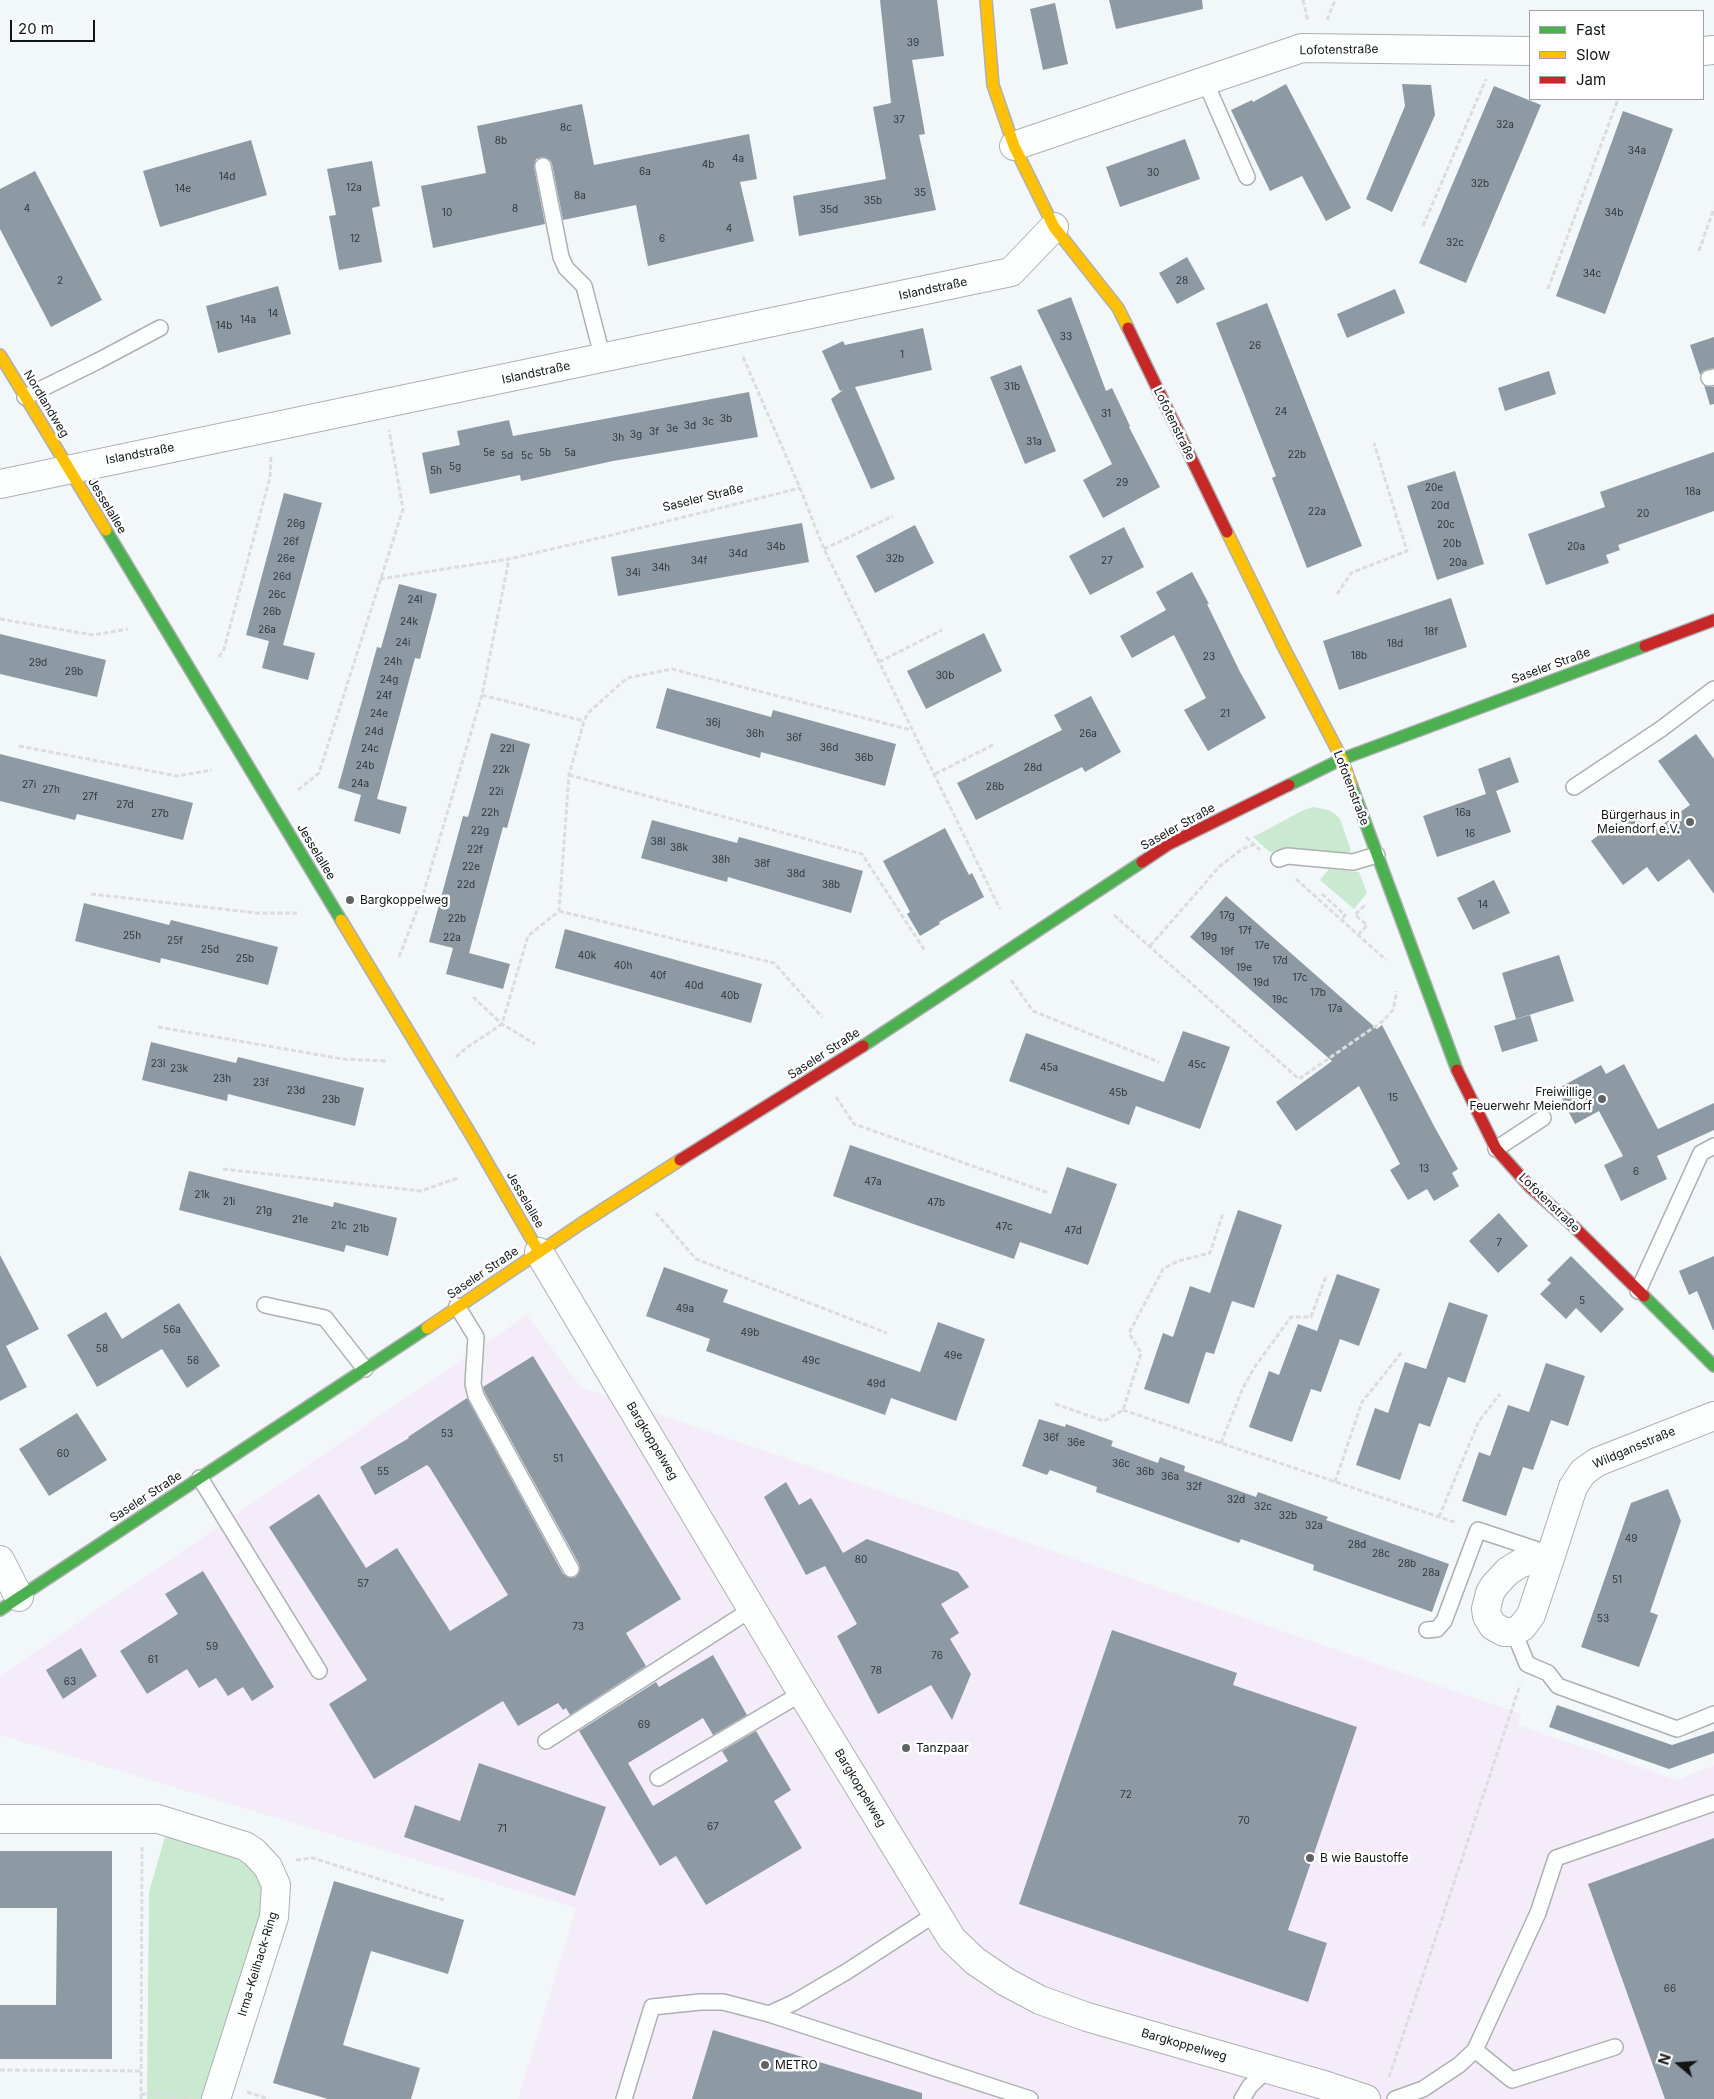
<!DOCTYPE html>
<html>
<head>
<meta charset="utf-8">
<style>
  body { margin:0 }
  #map { position:relative; width:1714px; height:2099px; overflow:hidden; background:#f2f7fa; font-family:Inter,sans-serif }
  canvas { display:block }
  .legend { position:absolute; left:1529px; top:10px; width:175px; height:90px; box-sizing:border-box; background:#fff; border:1px solid #a0a1a2; margin:0; padding:6px 9px; list-style:none; font-size:15px; color:#121417 }
  .legend li { display:flex; align-items:center; gap:10px; height:25px }
  .legend b { width:25px; border:1px solid #a0a1a2 }
  .north { position:absolute; left:1654px; top:2039px; width:50px; height:50px; -webkit-text-stroke:4px #fff; paint-order:stroke; rotate:288deg; font-size:14px; font-weight:700; line-height:20px; text-align:center; color:#121417 }
  .north::after { content:''; display:block; margin:auto; width:18px; height:22px; background:#121417; clip-path:polygon(50% 0,100% 100%,50% 72%,0 100%) }
  .scale { position:absolute; left:10px; top:20px; width:85px; height:22px; box-sizing:border-box; border:2px solid #121417; border-top:0; padding-left:6px; font-size:15px; line-height:18px; white-space:nowrap; color:#121417; -webkit-text-stroke:4px #fff; paint-order:stroke }
</style>
</head>
<body>
<div id="map">
<canvas width="1714" height="2099"></canvas>
<ul class="legend">
<li><b style="height:6px;background:#4caf50"></b>Fast</li>
<li><b style="height:6px;background:#ffc107"></b>Slow</li>
<li><b style="height:6px;background:#c62828"></b>Jam</li>
</ul>
<div class="north">N</div>
<div class="scale">20 m</div>
</div>
<script>
const ctx = document.querySelector('canvas').getContext('2d');
ctx.lineJoin = 'round';
function fill(path, color) { ctx.fillStyle = color; ctx.fill(path, 'evenodd'); }
const poly = rows => new Path2D(rows.map(r => 'M' + r).join(''));
function trace(path, color, width, dash) { ctx.strokeStyle = color; ctx.lineWidth = width; ctx.lineCap = dash ? 'butt' : 'round'; ctx.setLineDash(dash || []); ctx.stroke(path); }
function drawText(font, color, halo, rows, align = 'center') {
  ctx.font = font + ' Inter,sans-serif'; ctx.lineWidth = 5; ctx.setLineDash([]); ctx.textBaseline = 'middle'; ctx.strokeStyle = halo; ctx.fillStyle = color; for (const [text, x, y, turn = 0] of rows) {
    ctx.save(); ctx.translate(x, y); ctx.rotate((+turn || 0) * Math.PI / 180); ctx.textAlign = isNaN(turn) ? turn : align; if (halo) ctx.strokeText(text, 0, 0); ctx.fillText(text, 0, 0); ctx.restore();
  }
}
fill(poly([
  [527,1315,581,1387,1521,1714,1518,1725,1677,1780,1714,1765,1714,2099,518,2099,576,1908,0,1735,0,1676]
]), '#f4edf9');
fill(poly([
  [1313,807,1328,810,1335,814,1340,819,1351,851,1346,853,1287,850,1270,852,1253,837,1304,810],
  [1329,869,1359,872,1367,893,1354,909,1320,880],
  [167,1830,240,1856,258,1873,266,1894,208,2099,147,2099,149,1892]
]), '#c9e9d0');
fill(poly([
  [880,0,937,0,944,56,912,60,925,134,919,135,936,210,799,236,793,196,886,179,873,107,891,103],
  [1109,0,1202,0,1203,9,1116,29],
  [1055,3,1068,64,1043,70,1030,9],
  [1286,84,1351,208,1326,221,1302,176,1270,191,1231,110,1252,100,1253,102],
  [1402,84,1431,85,1435,115,1392,212,1366,199,1405,106],
  [1494,86,1541,105,1466,283,1419,263],
  [582,104,594,165,749,134,757,179,740,182,754,241,648,266,636,205,563,220,552,164,550,160,542,157,536,159,534,167,545,224,433,248,421,186,486,173,477,126],
  [1623,111,1673,129,1605,314,1556,296],
  [1185,139,1200,179,1120,207,1106,167],
  [251,140,267,195,160,227,143,171],
  [372,161,380,206,372,208,382,262,339,270,329,216,336,215,327,169],
  [35,171,102,300,51,327,0,229,0,189],
  [1187,257,1205,289,1177,304,1159,273],
  [278,286,291,334,218,353,206,306],
  [1395,289,1405,313,1347,338,1337,314],
  [1071,297,1106,391,1112,388,1130,426,1129,427,1160,487,1103,518,1083,480,1112,464,1037,310],
  [1267,303,1362,546,1307,568,1272,478,1276,476,1216,323],
  [923,328,932,370,855,387,895,479,871,489,831,399,843,390,840,391,822,351,843,341,845,345],
  [1714,337,1714,368,1703,371,1700,375,1690,345],
  [1021,365,1056,451,1025,464,990,377],
  [1549,371,1556,394,1505,411,1498,388],
  [1704,385,1714,387,1714,404,1710,405],
  [749,392,758,437,613,461,521,481,520,475,430,494,422,453,460,445,457,431,509,420,513,436],
  [1714,452,1714,511,1618,545,1620,550,1606,555,1609,563,1546,585,1528,534,1605,507,1600,492],
  [1455,471,1484,564,1437,580,1407,486],
  [284,493,322,503,283,645,315,653,308,680,262,668,269,641,246,635],
  [802,523,809,562,618,596,611,557],
  [915,525,934,563,875,593,856,556],
  [1124,527,1144,567,1090,595,1069,556],
  [1192,572,1209,604,1207,604,1240,672,1266,718,1208,751,1184,710,1206,698,1174,635,1132,658,1120,636,1166,610,1156,592],
  [399,584,437,594,420,659,415,658,377,799,407,807,400,834,354,821,361,795,338,788,377,647,381,648],
  [1451,598,1467,647,1339,690,1323,641],
  [984,633,1002,671,926,709,907,671],
  [0,634,106,660,97,697,0,674],
  [667,688,771,717,773,710,896,744,885,786,761,752,760,758,656,728],
  [1091,696,1121,752,1085,772,1082,767,976,820,957,783,1062,730,1054,715],
  [491,733,530,744,507,828,503,827,469,953,510,964,503,989,446,974,453,948,429,942,463,816,468,817],
  [1696,734,1714,759,1714,894,1689,859,1658,882,1647,867,1623,885,1591,841,1632,810,1649,834,1690,805,1658,761],
  [0,754,193,803,183,840,77,814,75,820,0,801],
  [1510,757,1519,782,1496,791,1511,832,1437,857,1423,816,1486,794,1478,769],
  [652,820,737,843,739,837,863,871,851,913,728,877,727,882,641,858],
  [945,828,969,875,972,873,984,897,939,922,940,924,920,936,907,914,910,912,883,861],
  [1494,880,1510,913,1473,930,1457,898],
  [1226,896,1377,1029,1382,1025,1434,1126,1458,1169,1452,1173,1459,1186,1434,1201,1427,1189,1408,1200,1390,1170,1400,1164,1359,1086,1296,1131,1276,1102,1332,1061,1190,937],
  [84,903,169,925,171,920,278,947,268,985,161,958,160,963,75,941],
  [565,929,762,984,751,1023,555,968],
  [1559,955,1574,1001,1516,1019,1502,973],
  [1530,1015,1538,1041,1502,1052,1494,1026],
  [1183,1031,1230,1047,1200,1129,1136,1106,1129,1125,1009,1081,1026,1033,1164,1082],
  [151,1042,236,1063,238,1057,364,1088,355,1126,228,1094,227,1101,142,1080],
  [1624,1064,1658,1129,1714,1103,1714,1130,1657,1156,1667,1179,1621,1201,1604,1165,1623,1156,1599,1111,1575,1124,1557,1089,1601,1065,1606,1074],
  [850,1145,1051,1214,1067,1167,1117,1184,1088,1265,1020,1242,1014,1259,833,1196],
  [189,1171,333,1207,334,1202,397,1218,388,1256,346,1245,344,1252,179,1210],
  [1238,1210,1282,1225,1254,1308,1232,1301,1214,1354,1206,1352,1189,1404,1144,1389,1163,1333,1173,1337,1190,1286,1210,1293],
  [1499,1213,1528,1246,1498,1273,1469,1241],
  [0,1255,39,1329,6,1346,27,1387,0,1401],
  [1571,1256,1624,1309,1601,1333,1576,1308,1566,1319,1540,1294,1551,1283,1547,1280],
  [1714,1256,1714,1330,1713,1330,1697,1291,1689,1295,1679,1271],
  [664,1267,728,1290,723,1302,920,1372,938,1322,985,1339,956,1421,891,1398,885,1415,706,1351,710,1339,646,1316],
  [1337,1274,1380,1289,1359,1346,1340,1339,1321,1392,1311,1389,1292,1442,1249,1427,1269,1371,1279,1375,1298,1324,1317,1331],
  [1449,1302,1488,1315,1465,1383,1448,1377,1430,1427,1419,1423,1400,1480,1356,1465,1375,1408,1388,1413,1405,1362,1426,1369],
  [179,1303,220,1366,187,1388,162,1349,97,1387,67,1335,106,1312,122,1339],
  [533,1356,681,1599,626,1633,646,1666,570,1715,566,1708,563,1710,558,1703,518,1726,503,1701,374,1779,329,1704,367,1680,269,1527,319,1494,366,1568,397,1548,450,1631,508,1595,430,1468,427,1465,375,1495,360,1467,409,1438,408,1437,467,1398,563,1574,570,1578,576,1577,580,1570,579,1564,485,1393,483,1387],
  [1546,1363,1585,1376,1568,1426,1551,1420,1533,1470,1523,1467,1506,1516,1462,1501,1479,1452,1490,1456,1508,1405,1529,1412],
  [77,1413,107,1460,49,1496,19,1449],
  [1039,1419,1065,1427,1066,1424,1113,1441,1111,1446,1158,1463,1160,1457,1185,1466,1184,1471,1256,1497,1258,1492,1328,1517,1326,1520,1449,1564,1432,1612,1313,1570,1314,1565,1241,1539,1239,1543,1096,1492,1097,1487,1050,1470,1047,1475,1022,1466],
  [786,1482,799,1505,811,1498,843,1553,867,1539,958,1572,969,1587,941,1604,959,1633,950,1639,971,1674,952,1720,931,1685,878,1714,837,1636,857,1624,825,1566,806,1575,764,1497],
  [1668,1489,1681,1521,1650,1612,1658,1615,1639,1667,1581,1647,1631,1503],
  [203,1571,274,1687,252,1701,243,1687,228,1696,216,1678,199,1688,187,1669,147,1694,120,1651,178,1614,165,1594],
  [1112,1630,1237,1673,1233,1685,1357,1727,1288,1930,1327,1943,1308,2002,1019,1904],
  [81,1648,97,1676,63,1699,46,1670],
  [713,1655,747,1715,713,1735,703,1718,628,1763,653,1806,728,1761,722,1751,756,1731,791,1790,774,1801,802,1848,706,1905,676,1856,660,1866,579,1731,656,1682,659,1687],
  [1557,1705,1672,1745,1714,1731,1714,1753,1669,1769,1549,1727],
  [479,1763,606,1807,575,1896,404,1837,415,1805,460,1821],
  [1714,1838,1714,2099,1665,2099,1588,1884],
  [0,1851,112,1851,112,2059,0,2059,0,2005,56,2005,57,1908,0,1908],
  [334,1881,464,1920,448,1974,371,1951,343,2045,420,2068,411,2099,328,2099,273,2083],
  [713,2030,922,2093,922,2099,692,2099]
]), '#8d9aa4');
const lane = poly([
  [1205,81,1247,177],
  [543,166,561,257,566,268,584,286,603,359],
  [1709,378,1714,377],
  [25,397,98,361,160,328],
  [1574,787,1661,729,1714,689],
  [1279,859,1287,856,1353,862,1377,855],
  [1496,1149,1543,1118],
  [1638,1291,1701,1153,1714,1146],
  [265,1305,325,1318,365,1369],
  [457,1306,476,1337,473,1384,476,1396,571,1569],
  [200,1478,319,1671],
  [1427,1630,1437,1629,1444,1621,1478,1530,1547,1553],
  [1514,1632,1527,1664,1548,1673,1558,1686,1677,1729,1714,1714],
  [546,1741,752,1609],
  [658,1778,802,1693],
  [769,2014,1030,2099],
  [1475,2050,1538,1913,1556,1858,1714,1803],
  [624,2099,652,2007,700,2002,723,2002,769,2014,793,2003,846,1972,937,1913],
  [1242,2099,1250,2086,1268,2069],
  [1395,2099,1423,2089,1459,2065,1475,2050,1512,2080,1615,2047]
]);
const street = poly([
  [1703,51,1714,50],
  [1014,146,1302,48,1530,51],
  [0,484,1011,272,1054,227],
  [539,1252,802,1693,952,1939,975,1961,1006,1982,1040,2000,1087,2017,1327,2086,1366,2099],
  [1551,1555,1521,1563,1508,1571,1494,1586,1490,1593,1486,1609,1487,1616,1493,1626,1504,1632,1514,1632,1522,1627,1531,1615,1551,1555,1573,1487,1583,1472,1597,1462,1714,1416],
  [0,1560,19,1597],
  [0,1819,158,1819,245,1846,254,1852,268,1867,276,1885,274,1917,216,2099]
]);
const fast = poly([
  [106,530,341,920],
  [1351,784,1457,1070],
  [1289,785,1342,759,1645,646],
  [863,1046,1142,862],
  [1644,1296,1714,1366],
  [0,1610,427,1328]
]);
const slow = poly([
  [986,0,993,85,1014,146,1054,227,1118,308,1128,328],
  [0,355,106,530],
  [1227,532,1284,648,1342,759,1351,784],
  [341,920,473,1138,539,1252],
  [427,1328,582,1223,680,1160]
]);
const jam = poly([
  [1128,328,1227,532],
  [1645,646,1714,620],
  [1142,862,1169,844,1289,785],
  [1457,1070,1496,1149,1531,1188,1568,1221,1644,1296],
  [680,1160,863,1046]
]);
trace(lane, '#adb0b2', 18);
trace(street, '#adb0b2', 30);
trace(fast, '#adb0b2', 14);
trace(slow, '#adb0b2', 14);
trace(jam, '#adb0b2', 14);
trace(poly([
  [1303,0,1308,21],
  [1327,20,1335,0],
  [1423,226,1486,79],
  [1699,251,1714,208],
  [1548,289,1618,99],
  [743,357,800,488,824,549,1000,909],
  [824,549,893,516],
  [380,579,509,559,612,535,800,488],
  [1337,594,1351,573,1407,551,1374,443],
  [0,619,93,635,128,629],
  [219,657,224,649,270,477,271,457],
  [879,662,942,630],
  [482,695,584,721],
  [19,746,177,776,212,770],
  [935,774,995,744],
  [569,775,862,854,925,951],
  [298,790,319,773,403,509,389,430],
  [1246,837,1260,850],
  [1296,879,1386,960],
  [91,894,257,913,297,913],
  [1322,894,1345,915,1341,920],
  [559,911,774,963,822,1017],
  [1114,915,1299,1079,1383,1021,1393,1010,1397,991],
  [1358,935,1367,925,1355,915,1366,904],
  [1150,946,1220,866,1242,849,1253,845],
  [399,957,423,895,482,695,509,559],
  [1011,980,1033,1011,1159,1062],
  [473,997,502,1024,535,1044],
  [158,1027,343,1059,386,1061],
  [456,1057,466,1048,502,1024,528,936,559,911,569,775,584,721,588,713,627,678,672,669,911,730],
  [836,1097,854,1124,1049,1193],
  [223,1169,421,1191,458,1178],
  [656,1213,696,1259,887,1333],
  [1055,1404,1104,1421,1123,1410,1141,1353,1129,1333,1163,1269,1178,1261,1210,1253,1223,1213],
  [1123,1410,1457,1523],
  [1221,1443,1242,1390,1254,1368,1291,1317,1311,1317,1326,1276],
  [1335,1482,1362,1402,1402,1352],
  [1439,1517,1479,1421,1500,1394],
  [296,1860,313,1858,444,1900],
  [0,2070,141,2071],
  [1389,2077,1520,1685],
  [247,2092,269,2099],
  [141,2094,190,2097],
  [141,2099,142,1847]
]), '#dbdddd', 3, [5, 2.5]);
trace(lane, '#fdfefe', 15);
trace(street, '#fdfefe', 28);
trace(fast, '#4caf50', 11);
trace(slow, '#ffc107', 11);
trace(jam, '#c62828', 11);
for (const [x, y, r, color] of [
  [1690,822,5,"#606366"],
  [350,900,5,"#606366"],
  [1602,1099,5,"#606366"],
  [906,1748,5,"#606366"],
  [1310,1858,5,"#606366"],
  [765,2065,5,"#606366"]
]) { const dot = new Path2D(); dot.arc(x, y, r, 0, 2 * Math.PI); ctx.fillStyle = color; ctx.fill(dot); trace(dot, '#fff', 2); }
drawText('10px', '#31363a', null, [
  ["39",913,43],
  ["37",899,120],
  ["32a",1505,125],
  ["8c",566,128],
  ["8b",501,141],
  ["34a",1637,151],
  ["4a",738,159],
  ["4b",708,165],
  ["6a",645,172],
  ["30",1153,173],
  ["14d",227,177],
  ["32b",1480,184],
  ["12a",354,188],
  ["14e",183,189],
  ["35",920,193],
  ["8a",580,196],
  ["35b",873,201],
  ["4",27,209],
  ["8",515,209],
  ["35d",829,210],
  ["10",447,213],
  ["34b",1614,213],
  ["4",729,229],
  ["12",355,239],
  ["6",662,239],
  ["32c",1455,243],
  ["34c",1592,274],
  ["2",60,281],
  ["28",1182,281],
  ["14",273,314],
  ["14a",248,320],
  ["14b",224,326],
  ["33",1066,337],
  ["26",1255,346],
  ["1",902,355],
  ["31b",1012,387],
  ["24",1281,412],
  ["31",1106,414],
  ["3b",726,419],
  ["3c",708,422],
  ["3d",690,426],
  ["3e",672,429],
  ["3f",654,432],
  ["3g",636,435],
  ["3h",618,438],
  ["31a",1034,442],
  ["5e",489,453],
  ["5b",545,453],
  ["5a",570,453],
  ["22b",1297,455],
  ["5d",507,456],
  ["5c",527,456],
  ["5g",455,467],
  ["5h",436,471],
  ["29",1122,483],
  ["20e",1434,488],
  ["18a",1693,492],
  ["20d",1440,506],
  ["22a",1317,512],
  ["20",1643,514],
  ["26g",296,524],
  ["20c",1446,525],
  ["26f",291,542],
  ["20b",1452,544],
  ["34b",776,547],
  ["20a",1576,547],
  ["34d",738,554],
  ["26e",286,559],
  ["32b",895,559],
  ["34f",699,561],
  ["27",1107,561],
  ["20a",1458,563],
  ["34h",661,568],
  ["34i",633,573],
  ["26d",282,577],
  ["26c",277,595],
  ["24l",415,600],
  ["26b",272,612],
  ["24k",409,622],
  ["26a",267,630],
  ["18f",1431,632],
  ["24i",403,643],
  ["18d",1395,644],
  ["18b",1359,656],
  ["23",1209,657],
  ["24h",393,662],
  ["29d",38,663],
  ["29b",74,672],
  ["30b",945,676],
  ["24g",389,680],
  ["24f",384,696],
  ["24e",379,714],
  ["21",1225,714],
  ["36j",713,723],
  ["24d",374,732],
  ["36h",755,734],
  ["26a",1088,734],
  ["36f",794,738],
  ["36d",829,748],
  ["24c",370,749],
  ["22l",507,749],
  ["36b",864,758],
  ["24b",365,766],
  ["28d",1033,768],
  ["22k",501,770],
  ["24a",360,784],
  ["27i",29,785],
  ["28b",995,787],
  ["27h",51,790],
  ["22i",496,792],
  ["27f",90,797],
  ["27d",125,805],
  ["22h",490,813],
  ["16a",1463,813],
  ["27b",160,814],
  ["22g",480,831],
  ["16",1470,834],
  ["38l",658,842],
  ["38k",679,848],
  ["22f",475,850],
  ["38h",721,860],
  ["38f",762,864],
  ["22e",471,867],
  ["38d",796,874],
  ["22d",466,885],
  ["38b",831,885],
  ["14",1483,905],
  ["17g",1227,916],
  ["22b",457,919],
  ["17f",1245,931],
  ["25h",132,936],
  ["19g",1209,937],
  ["22a",452,938],
  ["25f",175,941],
  ["17e",1262,946],
  ["25d",210,950],
  ["19f",1227,952],
  ["40k",587,956],
  ["25b",245,959],
  ["17d",1280,961],
  ["40h",623,966],
  ["19e",1244,968],
  ["40f",658,976],
  ["17c",1300,978],
  ["19d",1261,983],
  ["40d",694,986],
  ["17b",1318,993],
  ["40b",730,996],
  ["19c",1280,1000],
  ["17a",1335,1009],
  ["23l",158,1064],
  ["45c",1197,1065],
  ["45a",1049,1068],
  ["23k",179,1069],
  ["23h",222,1079],
  ["23f",261,1083],
  ["23d",296,1091],
  ["45b",1118,1093],
  ["15",1393,1098],
  ["23b",331,1100],
  ["13",1424,1169],
  ["6",1636,1172],
  ["47a",873,1182],
  ["21k",202,1195],
  ["21i",229,1202],
  ["47b",936,1203],
  ["21g",264,1211],
  ["21e",300,1220],
  ["21c",339,1226],
  ["47c",1004,1227],
  ["21b",361,1229],
  ["47d",1073,1231],
  ["7",1499,1243],
  ["5",1582,1301],
  ["49a",685,1309],
  ["56a",172,1330],
  ["49b",750,1333],
  ["58",102,1349],
  ["49e",953,1356],
  ["56",193,1361],
  ["49c",811,1361],
  ["49d",876,1384],
  ["53",447,1434],
  ["36f",1051,1438],
  ["36e",1076,1443],
  ["60",63,1454],
  ["51",558,1459],
  ["36c",1121,1464],
  ["55",383,1472],
  ["36b",1145,1472],
  ["36a",1170,1477],
  ["32f",1194,1487],
  ["32d",1236,1500],
  ["32c",1263,1507],
  ["32b",1288,1516],
  ["32a",1314,1526],
  ["49",1631,1539],
  ["28d",1357,1545],
  ["28c",1381,1554],
  ["80",861,1560],
  ["28b",1407,1564],
  ["28a",1431,1573],
  ["51",1617,1580],
  ["57",363,1584],
  ["53",1603,1619],
  ["73",578,1627],
  ["59",212,1647],
  ["76",937,1656],
  ["61",153,1660],
  ["78",876,1671],
  ["63",70,1682],
  ["69",644,1725],
  ["72",1126,1795],
  ["70",1244,1821],
  ["67",713,1827],
  ["71",502,1829],
  ["66",1670,1989]
]);
drawText('12px', '#121417', '#fff', [
  ["Lofotenstraße",1339,50,-1],
  ["Islandstraße",933,289,-12],
  ["Islandstraße",536,373,-12],
  ["Nordlandweg",46,404,59],
  ["Lofotenstraße",1174,424,64],
  ["Islandstraße",140,454,-11],
  ["Saseler Straße",703,498,-14],
  ["Jesselallee",107,506,59],
  ["Saseler Straße",1551,666,-20],
  ["Lofotenstraße",1351,788,69],
  ["Saseler Straße",1178,827,-29],
  ["Jesselallee",316,852,59],
  ["Saseler Straße",824,1054,-33],
  ["Jesselallee",525,1200,60],
  ["Lofotenstraße",1549,1203,44],
  ["Saseler Straße",483,1273,-34],
  ["Bargkoppelweg",652,1441,59],
  ["Wildgansstraße",1634,1448,-23],
  ["Saseler Straße",146,1497,-33],
  ["Bargkoppelweg",860,1788,59],
  ["Irma-Keilhack-Ring",258,1964,-73],
  ["Bargkoppelweg",1184,2045,16]
]);
drawText('12px', '#121417', '#fff', [
  ["Bürgerhaus in",1680,815,"right"],
  ["Meiendorf e.V.",1680,829,"right"],
  ["Bargkoppelweg",360,900],
  ["Freiwillige",1592,1092,"right"],
  ["Feuerwehr Meiendorf",1592,1106,"right"],
  ["Tanzpaar",916,1748],
  ["B wie Baustoffe",1320,1858],
  ["METRO",775,2065]
], 'left');
</script>
</body>
</html>
